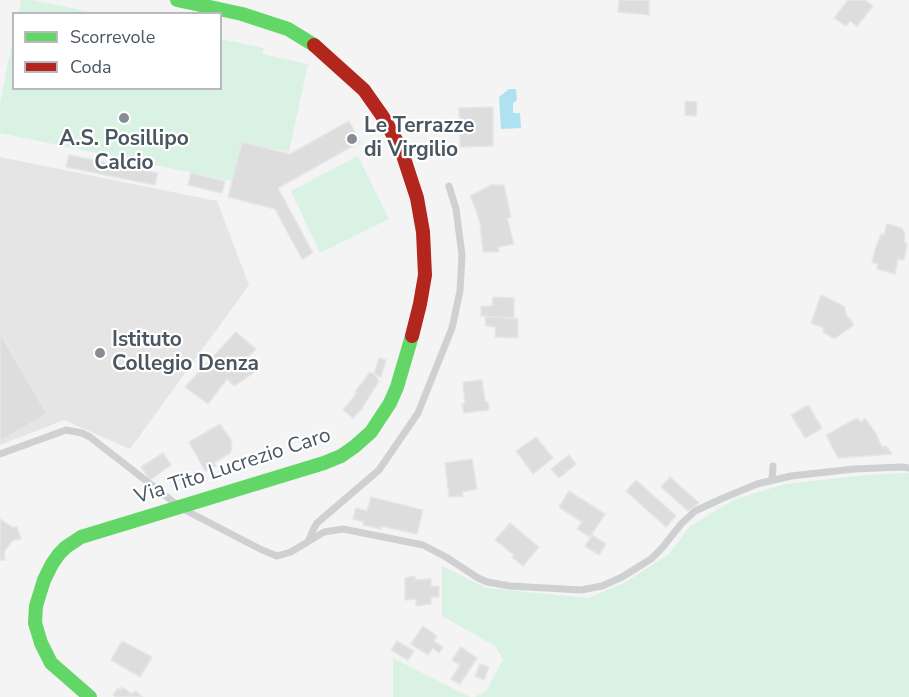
<!DOCTYPE html>
<html>
<head>
<meta charset="utf-8">
<style>
  body { margin:0 }
  #map { position:relative; width:909px; height:697px; overflow:hidden; background:#f4f4f4; font-family:"Nunito Sans",sans-serif }
  canvas { display:block }
  .legend { position:absolute; left:12px; top:12px; width:210px; height:78px; box-sizing:border-box; background:#fff; border:2px solid #b7bbc0; margin:0; padding:8px 10px; list-style:none; font-size:18px; color:#4a5661 }
  .legend li { display:flex; align-items:center; gap:12px; height:30px }
  .legend b { width:30px; border:2px solid #b7bbc0 }
</style>
</head>
<body>
<div id="map">
<canvas width="909" height="697"></canvas>
<ul class="legend">
<li><b style="height:8px;background:#63d668"></b>Scorrevole</li>
<li><b style="height:8px;background:#b3261e"></b>Coda</li>
</ul>
</div>
<script>
const ctx = document.querySelector('canvas').getContext('2d');
ctx.lineJoin = 'round';
function fill(path, color) { ctx.fillStyle = color; ctx.fill(path, 'evenodd'); }
const poly = rows => new Path2D(rows.map(r => 'M' + r).join(''));
function trace(path, color, width, dash) { ctx.strokeStyle = color; ctx.lineWidth = width; ctx.lineCap = dash ? 'butt' : 'round'; ctx.setLineDash(dash || []); ctx.stroke(path); }
function drawText(font, color, halo, rows, align = 'center') {
  ctx.font = font + ' "Nunito Sans",sans-serif'; ctx.lineWidth = 4.5; ctx.setLineDash([]); ctx.textBaseline = 'middle'; ctx.strokeStyle = halo; ctx.fillStyle = color; for (const [text, x, y, turn = 0] of rows) {
    ctx.save(); ctx.translate(x, y); ctx.rotate((+turn || 0) * Math.PI / 180); ctx.textAlign = isNaN(turn) ? turn : align; if (halo) ctx.strokeText(text, 0, 0); ctx.fillText(text, 0, 0); ctx.restore();
  }
}
fill(poly([
  [0,157,217,201,249,285,130,449,64,420,0,445]
]), '#e6e5e6');
fill(poly([
  [21,0,31,0,97,13,19,13],
  [13,38,14,88,220,88,221,39,264,48,262,54,308,64,289,152,242,142,232,181,0,133,0,104],
  [358,156,389,219,320,253,291,191],
  [907,473,909,473,909,697,475,697,487,690,503,659,495,646,442,616,442,566,486,588,589,598,626,582,669,554,689,527,733,500,785,484,866,475],
  [393,658,470,697,393,697]
]), '#d9f2e3');
fill(poly([
  [509,89,516,89,517,100,513,103,513,113,520,113,521,128,501,129,499,97]
]), '#aee2f0');
const building = poly([
  [619,0,649,0,649,15,618,12,619,0],
  [848,0,865,0,873,6,857,26,850,21,846,26,834,18,848,0],
  [685,101,697,102,696,116,685,115,685,101],
  [493,107,493,146,460,147,459,108,493,107],
  [349,121,360,142,278,188,313,253,302,259,275,209,228,197,242,142,290,154,349,121],
  [69,155,158,173,155,185,66,167,69,155],
  [191,173,225,181,222,193,188,185,191,173],
  [491,185,504,185,511,217,507,218,514,244,498,247,499,252,483,252,480,224,476,210,470,196,491,185],
  [887,224,902,228,905,234,904,241,907,244,904,260,898,259,895,274,877,269,878,264,872,262,875,250,881,234,884,235,887,224],
  [821,295,845,307,846,314,854,325,834,339,823,332,824,328,811,323,821,295],
  [493,297,514,298,514,318,481,316,481,306,492,306,493,297],
  [485,316,518,319,518,338,495,337,496,327,486,326,485,316],
  [236,332,256,349,246,359,255,372,234,386,227,379,208,404,185,387,236,332],
  [0,333,47,414,0,441,0,333],
  [379,358,386,360,381,377,374,374,379,358],
  [370,372,374,374,379,381,361,410,353,418,343,410,357,393,355,392,370,372],
  [482,380,485,401,488,402,489,410,464,413,462,404,465,404,463,382,482,380],
  [808,405,822,428,805,438,791,415,808,405],
  [857,418,861,422,865,418,875,432,882,447,886,446,892,454,838,458,826,435,857,418],
  [220,424,231,440,232,448,230,453,214,463,216,466,205,471,189,442,220,424],
  [536,437,553,458,533,474,516,451,536,437],
  [163,453,171,465,150,480,141,467,163,453],
  [569,455,576,464,559,478,551,469,569,455],
  [472,459,477,489,462,492,463,496,449,497,445,463,472,459],
  [670,477,699,503,688,511,661,487,670,477],
  [636,480,676,516,666,527,626,491,636,480],
  [569,491,605,514,590,537,577,529,582,522,559,507,569,491],
  [371,497,423,510,417,534,381,526,381,529,363,525,364,522,353,519,356,508,367,511,371,497],
  [0,519,12,527,17,527,21,539,13,540,4,552,5,560,0,560,0,519],
  [510,523,539,547,523,566,512,557,514,555,495,540,510,523],
  [592,535,606,544,599,555,585,546,592,535],
  [415,576,415,580,431,579,431,586,439,586,439,597,431,597,431,604,416,606,416,599,405,600,405,578,415,576],
  [423,626,437,636,434,641,443,647,439,653,433,648,428,655,411,644,423,626],
  [122,641,152,657,140,677,111,660,122,641],
  [397,641,414,651,408,660,391,650,397,641],
  [461,647,477,658,460,684,451,679,460,665,452,660,461,647],
  [480,664,489,667,484,680,475,676,480,664],
  [122,687,132,694,135,691,143,697,116,697,113,695,118,688,121,690,122,687]
]);
fill(building, '#ddddde');
trace(building, '#e5e6e7', 1.5);
trace(poly([
  [0,454,66,430,82,433,90,437,176,504],
  [772,479,773,466],
  [185,510,262,550,277,556,291,552,324,532,343,529,423,545,446,557,478,578,487,582,510,586,581,590,602,586,622,577,651,559,662,548,682,523,695,511,721,499,757,484,791,476,854,469,902,467,909,468],
  [309,540,313,530,317,523,379,470,418,413,452,328,460,291,462,255,456,209,449,186]
]), '#ced0d2', 7);
trace(poly([
  [177,0,242,14,288,29,314,45],
  [90,697,51,663,41,643,35,623,36,606,44,580,52,564,59,554,66,547,81,537,324,463,341,456,354,447,371,432,390,403,397,387,412,336]
]), '#63d668', 14);
trace(poly([
  [314,45,364,90,383,117,401,149,417,198,423,232,425,275,420,304,412,336]
]), '#b3261e', 14);
for (const [x, y, r, color] of [
  [124,118,6,"#868d94"],
  [352,139,6,"#868d94"],
  [100,353,6,"#868d94"]
]) { const dot = new Path2D(); dot.arc(x, y, r, 0, 2 * Math.PI); ctx.fillStyle = color; ctx.fill(dot); trace(dot, '#fff', 2); }
drawText('bold 21px', '#4a5661', '#fff', [
  ["Le Terrazze",364,127],
  ["di Virgilio",364,151],
  ["A.S. Posillipo",124,140,"center"],
  ["Calcio",124,164,"center"],
  ["Istituto",112,341],
  ["Collegio Denza",112,365]
], 'left');
drawText('21px', '#4a5661', '#fff', [
  ["Via Tito Lucrezio Caro",233,467,-18]
]);
</script>
</body>
</html>
